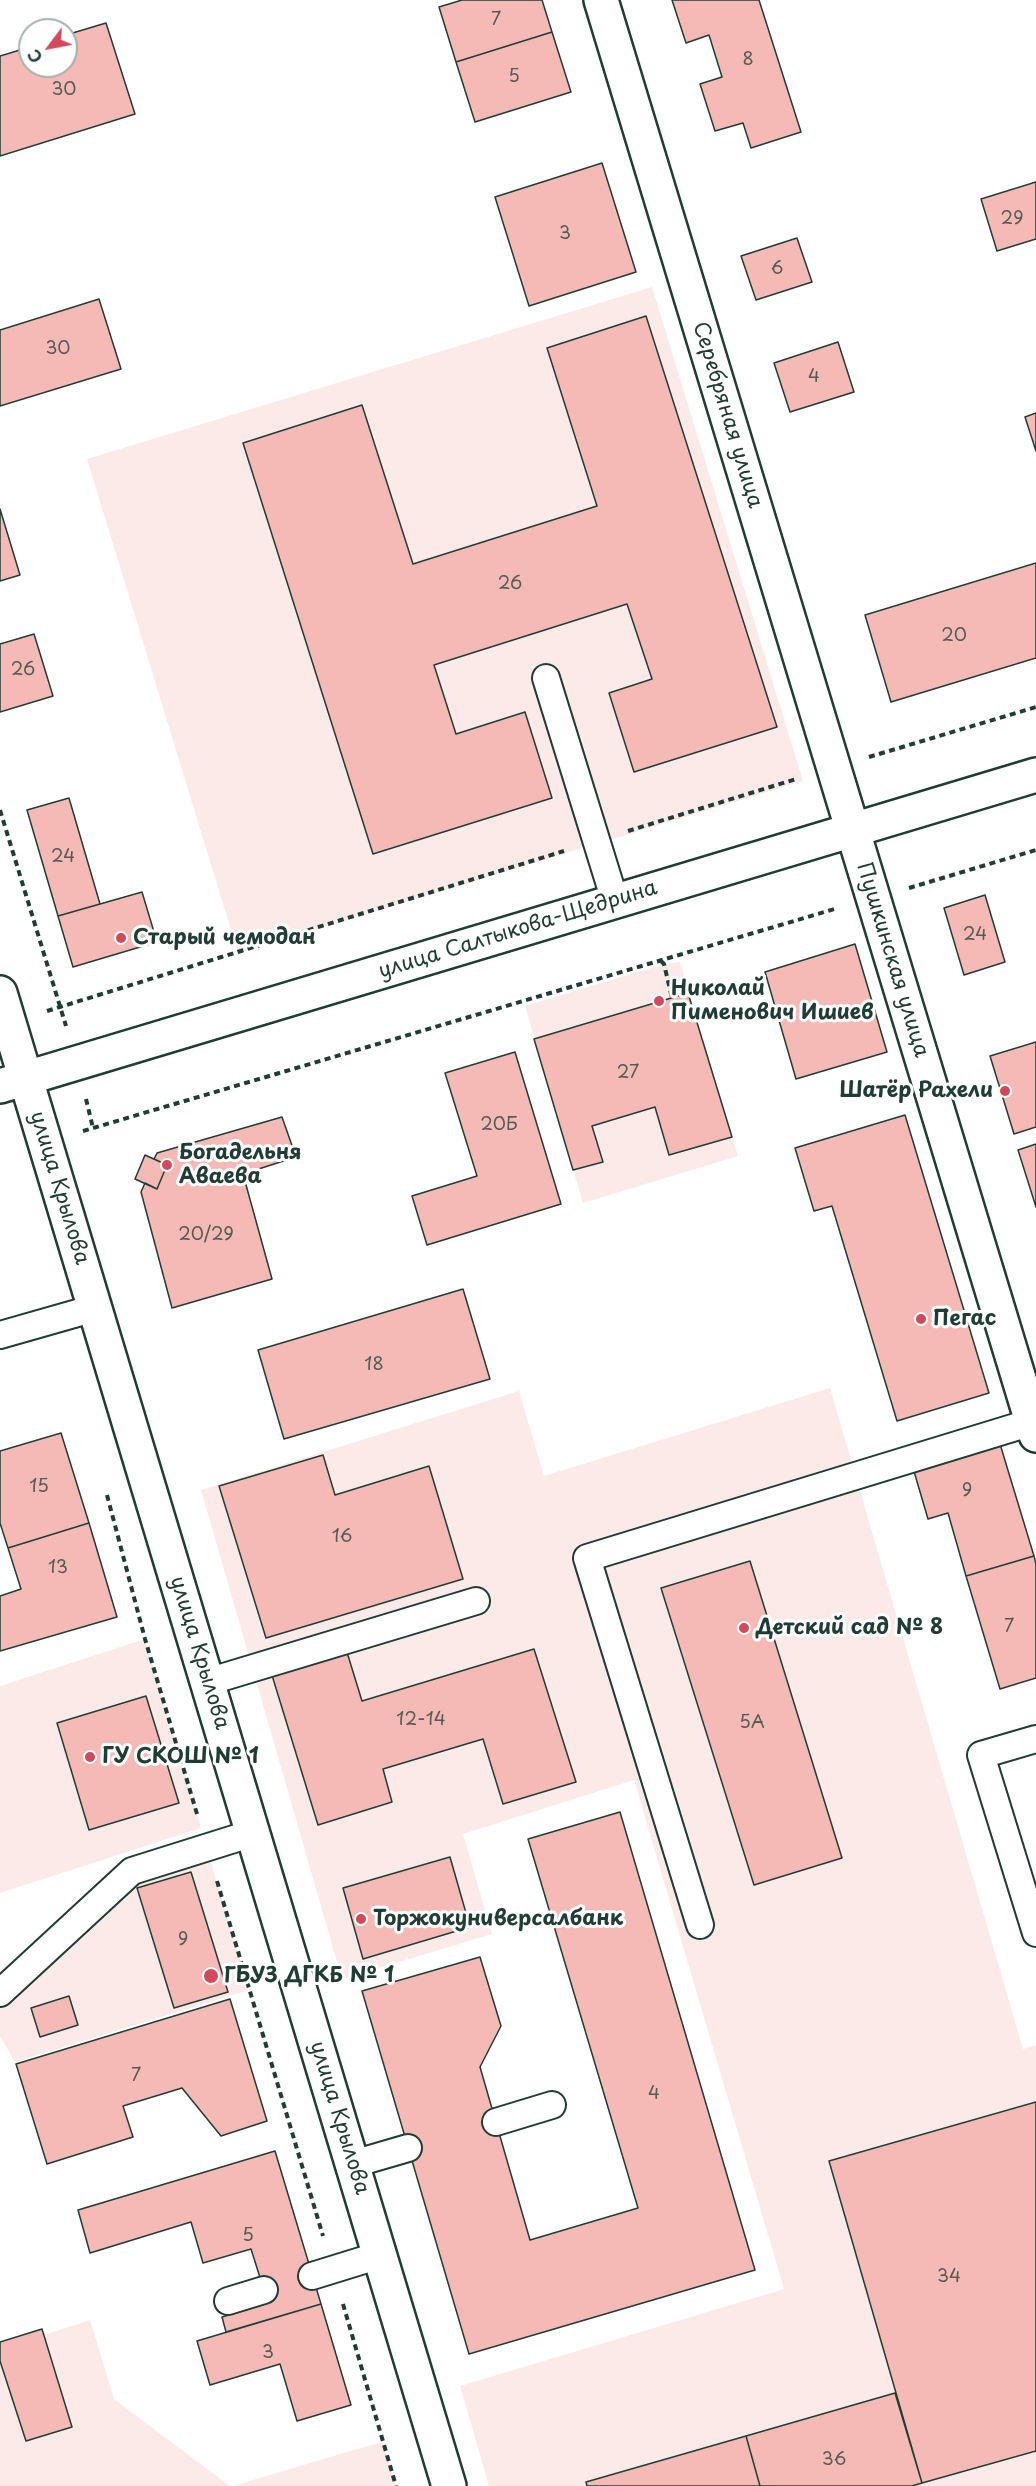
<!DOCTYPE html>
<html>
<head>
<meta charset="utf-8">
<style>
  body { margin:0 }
  #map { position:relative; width:1036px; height:2486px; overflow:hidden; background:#fff; font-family:"Playpen Sans",sans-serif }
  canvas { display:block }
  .north { position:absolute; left:18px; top:18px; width:60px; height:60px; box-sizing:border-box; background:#fff; border:2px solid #a5b1ae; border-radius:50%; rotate:238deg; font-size:16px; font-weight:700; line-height:24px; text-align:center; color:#1f3d34 }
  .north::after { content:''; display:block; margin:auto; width:21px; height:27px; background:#d1495b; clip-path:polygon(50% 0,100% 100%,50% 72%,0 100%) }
</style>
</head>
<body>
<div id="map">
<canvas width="1036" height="2486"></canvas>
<div class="north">С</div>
</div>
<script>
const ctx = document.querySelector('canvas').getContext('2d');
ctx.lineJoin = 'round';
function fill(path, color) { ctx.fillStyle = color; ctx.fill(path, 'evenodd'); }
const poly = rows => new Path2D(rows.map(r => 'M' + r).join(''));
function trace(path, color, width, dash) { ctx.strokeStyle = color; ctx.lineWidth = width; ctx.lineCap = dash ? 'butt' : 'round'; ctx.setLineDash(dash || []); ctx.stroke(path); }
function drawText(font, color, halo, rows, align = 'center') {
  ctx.font = font + ' "Playpen Sans",sans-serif'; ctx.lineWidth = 6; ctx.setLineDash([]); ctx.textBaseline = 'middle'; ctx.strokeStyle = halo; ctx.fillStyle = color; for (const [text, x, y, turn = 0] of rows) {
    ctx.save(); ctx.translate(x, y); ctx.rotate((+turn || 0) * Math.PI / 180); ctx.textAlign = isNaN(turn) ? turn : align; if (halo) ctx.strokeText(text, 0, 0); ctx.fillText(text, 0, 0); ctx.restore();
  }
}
fill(poly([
  [652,287,803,781,238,953,87,459],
  [680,962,738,1156,583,1203,525,1006,664,964],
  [830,1388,1023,2049,1036,2045,1036,2486,489,2486,460,2386,784,2289,634,1780,463,1834,492,1934,342,1979,201,1490,519,1391,544,1476],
  [145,1639,201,1828,0,1893,0,1686],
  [210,1859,249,1990,15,2062,0,2036,0,2006,136,1881],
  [90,2320,114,2399,230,2486,0,2486,0,2342,42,2329,44,2335],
  [383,2442,396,2486,233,2486,357,2449]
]), '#fceae9');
const building = poly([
  [462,0,542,0,552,32,456,62,439,7,462,0],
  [672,0,759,0,801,132,751,148,743,123,715,131,700,84,722,77,709,35,686,43,672,0],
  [106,23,135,114,0,156,0,56,30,47,30,66,66,66,66,35,106,23],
  [552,32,571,92,475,122,456,62,552,32],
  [602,163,636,272,529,306,495,197,602,163],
  [1036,182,1036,239,997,251,981,199,1036,182],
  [797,238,812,282,756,300,741,256,797,238],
  [99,299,121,369,0,406,0,330,99,299],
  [646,316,777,727,634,772,609,693,652,679,627,604,434,665,456,734,525,712,552,798,373,854,243,443,362,405,413,564,597,506,547,348,646,316],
  [838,342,854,392,790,412,774,363,838,342],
  [1036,413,1036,451,1025,417,1036,413],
  [0,509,20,575,0,581,0,509],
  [1036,563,1036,658,891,702,865,615,1036,563],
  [34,634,53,696,0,712,0,644,34,634],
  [69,798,100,904,58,916,27,810,69,798],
  [142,892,157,942,73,967,58,916,142,892],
  [985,895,1005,962,964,975,944,908,985,895],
  [855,944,887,1052,796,1079,765,972,855,944],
  [688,993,732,1137,669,1155,655,1107,592,1126,603,1162,573,1170,534,1039,688,993],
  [1036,1042,1036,1127,1014,1134,990,1056,1036,1042],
  [515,1052,561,1204,427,1245,412,1196,477,1176,445,1073,515,1052],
  [905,1115,989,1393,897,1421,832,1206,814,1211,795,1148,905,1115],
  [282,1117,296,1157,243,1174,272,1279,172,1308,141,1192,145,1183,157,1189,167,1165,154,1159,157,1153,282,1117],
  [1036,1144,1036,1207,1018,1150,1036,1144],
  [145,1155,167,1165,157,1189,135,1179,145,1155],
  [463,1289,490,1379,284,1439,258,1350,463,1289],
  [61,1433,89,1523,8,1548,0,1523,0,1451,61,1433],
  [1000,1444,1034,1556,966,1576,948,1513,928,1519,913,1468,1000,1444],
  [323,1455,335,1495,429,1466,463,1579,266,1638,219,1486,323,1455],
  [89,1523,117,1617,0,1651,0,1596,21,1589,8,1548,89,1523],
  [1034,1556,1036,1564,1036,1678,1000,1689,966,1576,1034,1556],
  [750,1561,842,1858,754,1885,661,1588,750,1561],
  [346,1649,362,1701,534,1649,576,1782,503,1804,483,1739,383,1769,392,1802,318,1825,271,1672,346,1649],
  [146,1696,179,1803,89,1830,57,1723,146,1696],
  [620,1812,755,2270,469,2354,362,1991,480,1957,501,2026,480,2067,530,2240,638,2208,528,1839,620,1812],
  [450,1857,470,1927,363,1959,343,1888,450,1857],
  [191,1872,228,1992,174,2008,137,1888,191,1872],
  [69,1996,78,2025,40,2037,31,2008,69,1996],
  [230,1999,267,2121,221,2136,182,2088,123,2106,133,2137,47,2164,16,2064,230,1999],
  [1036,2102,1036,2451,922,2483,829,2161,1036,2102],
  [275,2151,321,2304,226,2332,222,2317,268,2303,251,2249,203,2263,191,2222,90,2253,78,2210,275,2151],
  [321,2304,351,2405,297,2421,280,2364,210,2385,197,2341,321,2304],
  [42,2329,72,2427,26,2441,0,2361,0,2342,42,2329],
  [895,2393,922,2483,912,2486,760,2486,746,2436,895,2393],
  [746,2436,760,2486,587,2486,586,2482,746,2436]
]);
fill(building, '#f5b9b6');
trace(building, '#1f3d34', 1.5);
const service = poly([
  [546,678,615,901],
  [0,1335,95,1308],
  [207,1682,476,1601],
  [1036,1739,981,1755,1036,1933],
  [700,1925,587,1558,1032,1422],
  [0,1993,132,1871,253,1833],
  [496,2122,552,2105],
  [353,2164,408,2148],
  [312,2276,380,2255],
  [228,2301,264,2290]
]);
const minor = poly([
  [601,0,1036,1435],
  [0,993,449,2486],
  [0,1086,1036,775]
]);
trace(service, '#1f3d34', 30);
trace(minor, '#1f3d34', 38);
trace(poly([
  [869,757,1036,707],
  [0,810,66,1026],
  [628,831,796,779],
  [909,888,1036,850],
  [661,961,664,964,672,998],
  [47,1011,564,851],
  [86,1099,93,1128],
  [83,1131,838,908],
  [107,1495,145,1639,197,1814],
  [217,1881,323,2236],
  [343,2304,396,2486]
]), '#1f3d34', 4, [6, 4.5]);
trace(service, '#fff', 26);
trace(minor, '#fff', 33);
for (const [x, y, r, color] of [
  [121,938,6,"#d1495b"],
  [659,1001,6,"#d1495b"],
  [1005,1091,6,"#d1495b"],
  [167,1165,6,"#d1495b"],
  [921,1319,6,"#d1495b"],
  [744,1628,6,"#d1495b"],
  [90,1757,6,"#d1495b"],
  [361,1919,6,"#d1495b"],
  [211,1976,8,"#d1495b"]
]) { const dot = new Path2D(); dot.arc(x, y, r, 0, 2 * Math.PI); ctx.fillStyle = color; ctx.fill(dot); trace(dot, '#fff', 2); }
drawText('18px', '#545c54', null, [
  ["7",496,20],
  ["8",748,60],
  ["5",514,77],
  ["30",64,90],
  ["29",1012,219],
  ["3",565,234],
  ["6",777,269],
  ["30",58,349],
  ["4",814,377],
  ["26",510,584],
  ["20",954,636],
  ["26",23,670],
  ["24",63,857],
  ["24",975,935],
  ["27",628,1073],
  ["20Б",499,1125],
  ["20/29",206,1235],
  ["18",374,1365],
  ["15",39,1487],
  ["9",967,1491],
  ["16",342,1537],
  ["13",58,1568],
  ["7",1009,1627],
  ["12-14",421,1720],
  ["5А",752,1723],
  ["9",183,1940],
  ["7",136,2076],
  ["4",654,2094],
  ["5",248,2236],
  ["34",949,2277],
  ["3",268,2353],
  ["36",834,2460]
]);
drawText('21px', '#1f3d34', '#fff', [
  ["Серебряная улица",727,415,73],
  ["улица Салтыкова-Щедрина",518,930,-17],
  ["Пушкинская улица",892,960,73],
  ["улица Крылова",59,1188,73],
  ["улица Крылова",199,1653,73],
  ["улица Крылова",339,2118,73]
]);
drawText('bold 21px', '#1f3d34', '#fff', [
  ["Старый чемодан",133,938],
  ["Николай",671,989],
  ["Пименович Ишиев",671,1013],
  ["Шатёр Рахели",993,1091,"right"],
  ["Богадельня",179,1153],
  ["Аваева",179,1177],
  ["Пегас",933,1319],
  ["Детский сад № 8",756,1628],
  ["ГУ СКОШ № 1",102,1757],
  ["Торжокуниверсалбанк",373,1919],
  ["ГБУЗ ДГКБ № 1",224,1976]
], 'left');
</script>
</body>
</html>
